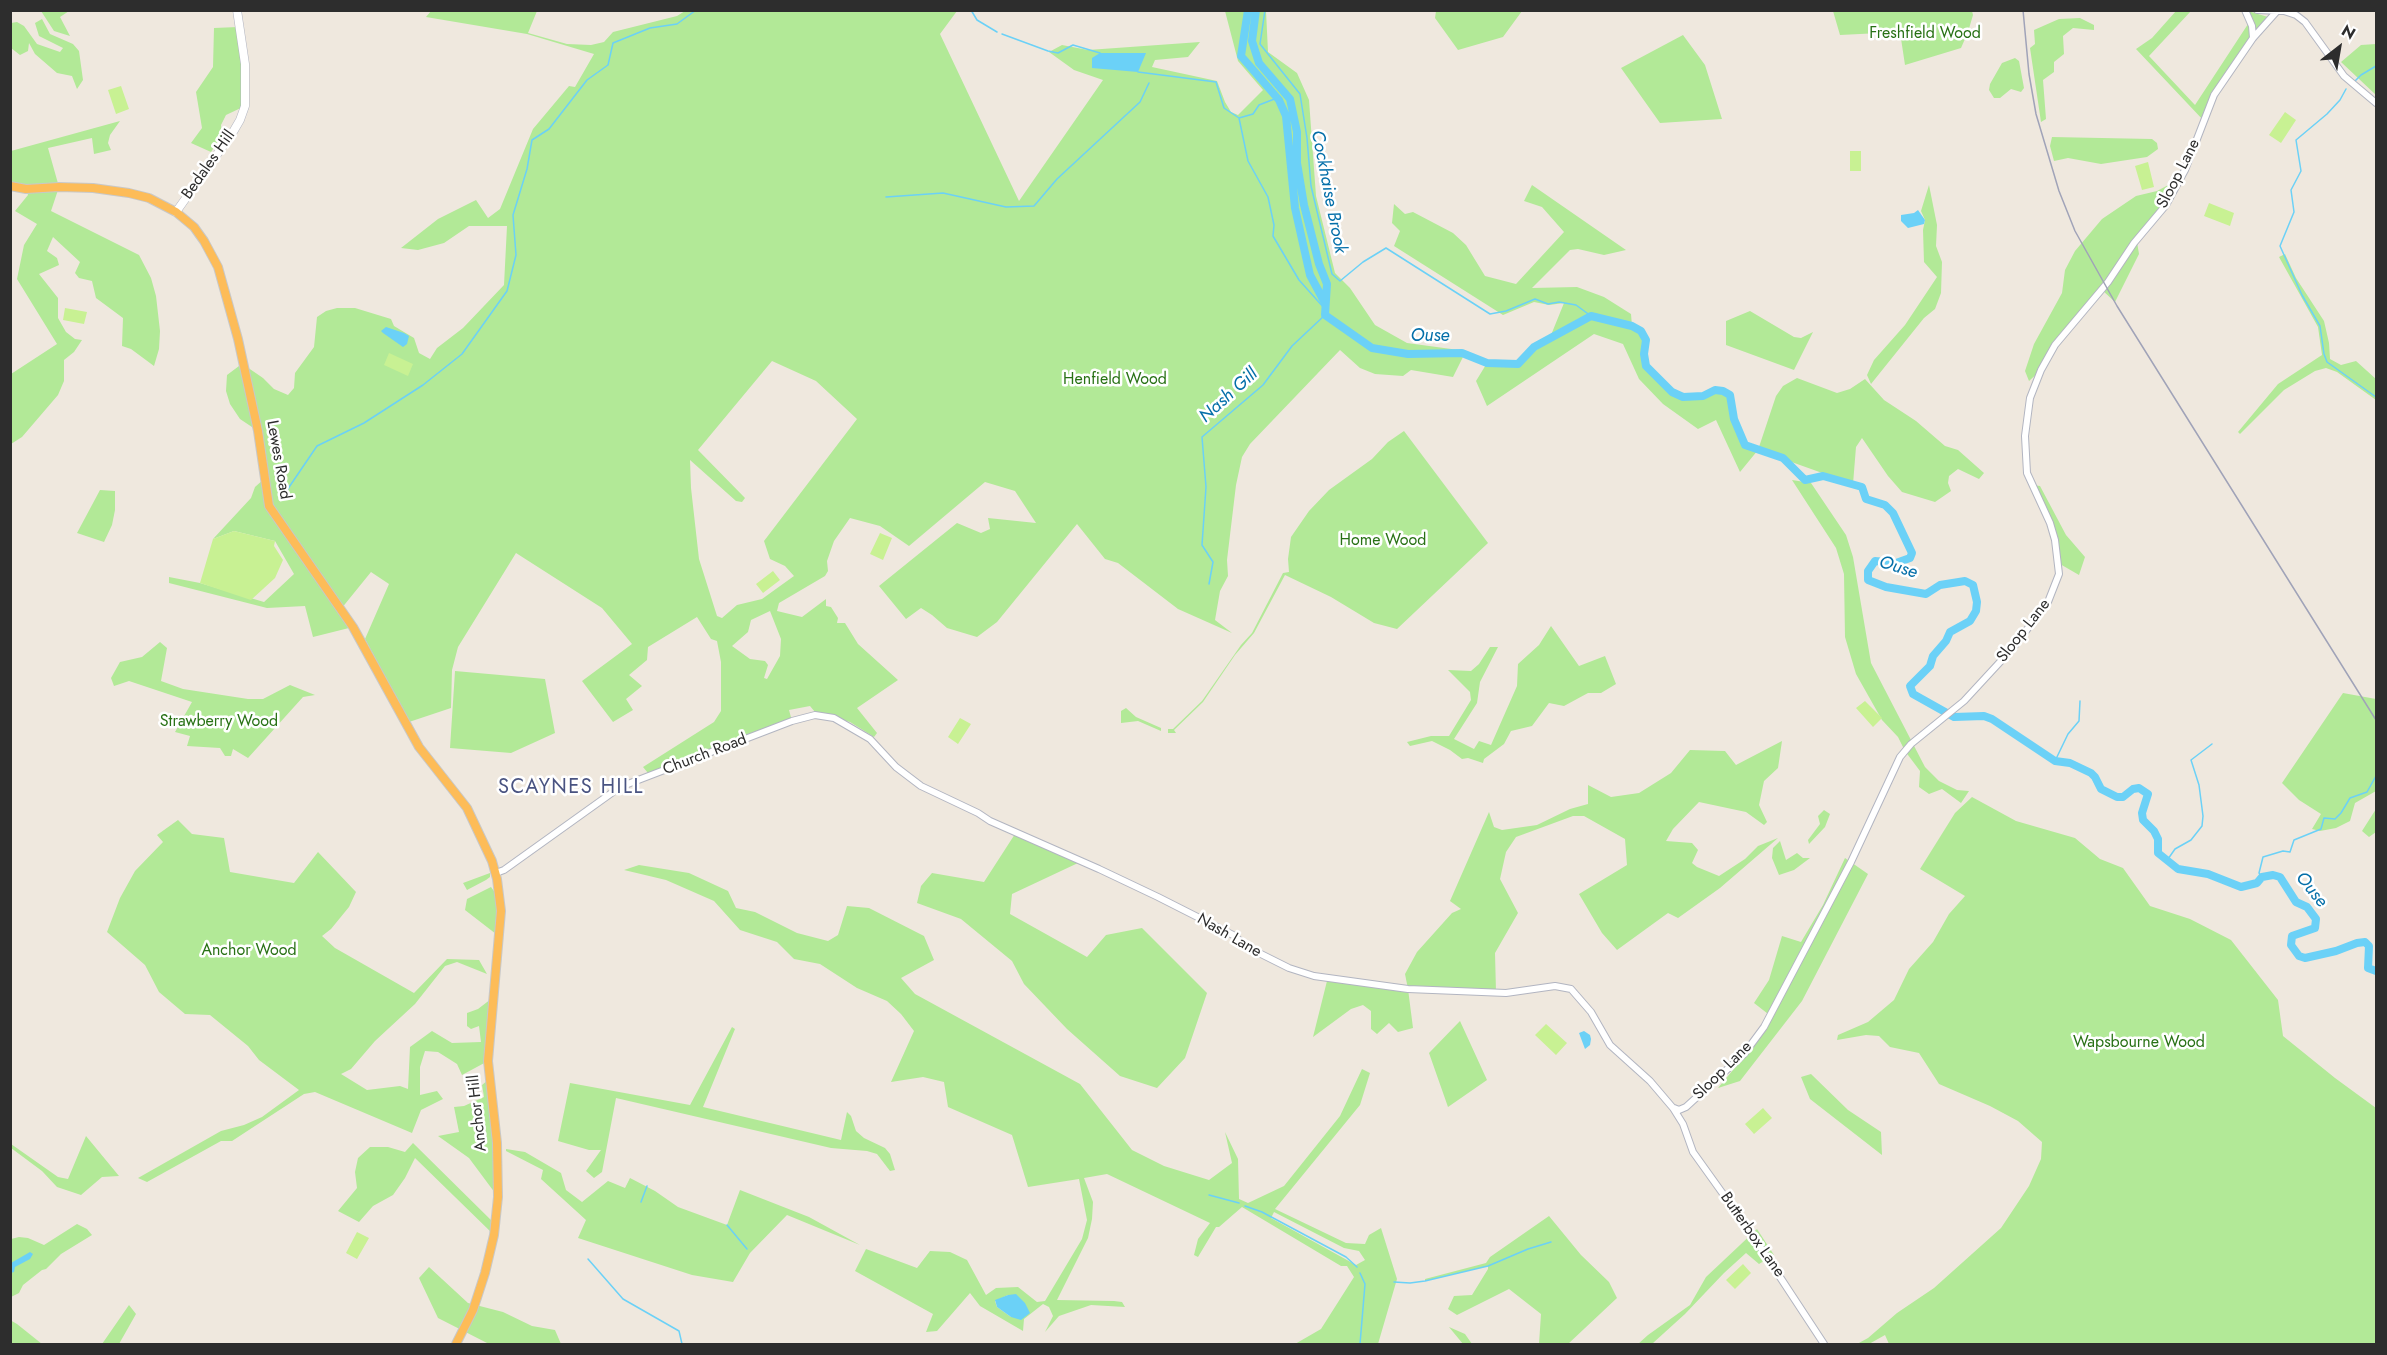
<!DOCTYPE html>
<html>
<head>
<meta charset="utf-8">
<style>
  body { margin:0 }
  #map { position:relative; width:2387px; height:1355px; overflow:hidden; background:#efe8de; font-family:Jost,sans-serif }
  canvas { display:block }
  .frame { position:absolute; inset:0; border:12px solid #2d2d2d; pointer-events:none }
  .north { position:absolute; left:2309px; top:18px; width:60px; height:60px; -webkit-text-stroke:4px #fff; paint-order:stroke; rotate:31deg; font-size:16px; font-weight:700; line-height:24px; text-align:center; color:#2d2d2d }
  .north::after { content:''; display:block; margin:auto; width:21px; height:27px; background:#2d2d2d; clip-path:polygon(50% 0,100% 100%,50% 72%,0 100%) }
</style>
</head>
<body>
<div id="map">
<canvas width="2387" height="1355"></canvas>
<div class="frame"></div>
<div class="north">N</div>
</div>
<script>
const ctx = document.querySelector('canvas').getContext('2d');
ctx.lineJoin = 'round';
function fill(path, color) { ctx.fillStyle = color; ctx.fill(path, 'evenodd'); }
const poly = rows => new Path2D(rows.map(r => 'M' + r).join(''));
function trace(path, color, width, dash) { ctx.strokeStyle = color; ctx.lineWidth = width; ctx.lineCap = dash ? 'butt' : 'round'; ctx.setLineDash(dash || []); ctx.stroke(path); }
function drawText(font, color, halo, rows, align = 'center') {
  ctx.font = font + ' Jost,sans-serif'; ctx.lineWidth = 5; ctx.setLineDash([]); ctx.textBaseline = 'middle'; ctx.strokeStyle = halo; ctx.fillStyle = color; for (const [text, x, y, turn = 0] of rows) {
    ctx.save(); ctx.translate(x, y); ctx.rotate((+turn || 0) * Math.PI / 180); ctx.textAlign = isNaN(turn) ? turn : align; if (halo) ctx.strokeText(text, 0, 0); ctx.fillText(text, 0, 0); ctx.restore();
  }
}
fill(poly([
  [41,11,69,11,60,17,70,36,54,31],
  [431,11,537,11,528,33,567,44,591,45,604,42,613,32,677,16,685,11,957,11,940,34,1019,201,1103,80,1074,70,1049,52,1062,45,1088,50,1200,42,1188,57,1155,60,1152,67,1217,81,1225,102,1231,112,1238,115,1263,90,1238,61,1225,11,1266,11,1268,52,1297,73,1309,100,1316,196,1335,273,1350,288,1375,325,1407,343,1466,351,1453,377,1411,370,1403,376,1375,374,1360,368,1340,350,1250,444,1242,457,1236,485,1227,560,1228,576,1220,591,1215,620,1232,633,1178,609,1118,563,1105,559,1077,524,997,622,977,637,947,628,932,615,921,608,906,619,879,586,957,523,981,533,990,529,988,518,1036,523,1015,491,985,482,909,546,880,526,850,518,834,541,827,561,828,571,825,576,779,603,777,611,802,617,826,599,826,606,831,607,838,618,837,623,845,623,858,644,898,680,857,708,877,733,874,737,850,722,815,712,810,706,789,710,792,721,652,775,648,773,643,767,714,722,721,711,721,662,717,641,711,639,697,617,648,647,647,660,629,675,642,686,626,699,633,710,613,722,582,681,632,644,602,608,516,553,458,647,452,670,451,708,409,722,365,639,389,584,371,572,341,609,353,627,313,637,305,606,267,608,169,583,169,577,200,583,264,602,294,574,275,541,234,531,213,539,251,498,255,487,264,479,258,431,240,419,230,404,226,391,227,375,239,366,244,365,263,378,274,389,288,395,294,388,295,373,314,347,317,317,326,311,337,308,355,308,391,319,394,326,414,338,419,353,430,359,437,348,463,328,504,285,507,226,469,226,444,243,418,250,401,248,438,219,476,200,488,218,500,209,533,129,569,86,575,87,594,54,527,34,426,17],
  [772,361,816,381,857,419,764,541,770,559,785,566,794,576,762,599,737,605,722,618,717,616,699,559,691,488,690,460,736,501,742,502,745,498,698,450],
  [770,611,781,639,780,656,767,679,764,678,768,665,765,661,750,659,732,646,748,632,751,620],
  [1436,11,1436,10,1522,11,1503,37,1458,50,1435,18],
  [1972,11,1973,15,1968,32,1961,48,1905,65,1900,32,1840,35,1833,11],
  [2176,11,2191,11,2149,56,2195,105,2250,21,2253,38,2214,95,2204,121,2136,49,2152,38],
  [2248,11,2268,17,2256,33,2253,19],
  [2080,18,2094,25,2094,30,2073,28,2063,36,2064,54,2054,62,2054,72,2043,80,2046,119,2041,122,2030,48,2035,44,2034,30,2059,19],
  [42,19,50,34,73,44,79,51,83,80,77,89,72,76,57,73,35,54,29,43,28,51,20,55,11,48,11,23,17,22,24,26,37,44,60,52,63,48,39,36,35,23],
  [238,27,245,64,245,106,226,115,221,125,222,135,211,152,191,143,202,128,196,92,213,67,214,28],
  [1683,35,1705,65,1722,119,1660,123,1621,68],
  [2376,44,2376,95,2341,62,2361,45],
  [2015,58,2019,61,2024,88,2021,92,2011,89,2000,98,1994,98,1989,90,1990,84,2002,63],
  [120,121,110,135,108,143,111,150,94,154,92,138,48,148,59,187,51,211,139,255,151,278,156,296,160,331,159,349,154,366,131,349,122,346,123,318,96,298,92,281,79,278,75,273,80,262,53,237,47,251,57,258,59,265,39,274,58,298,58,318,66,332,75,339,82,340,74,352,64,360,64,381,58,395,22,437,11,444,11,374,57,344,17,279,24,245,37,224,15,211,28,195,26,189,11,186,11,151],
  [2052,137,2152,139,2157,143,2158,149,2147,157,2101,164,2068,158,2054,161,2050,146],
  [2174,182,2166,205,2137,242,2139,254,2115,302,2102,290,2055,345,2041,370,2029,381,2025,371,2034,344,2062,293,2065,270,2075,251,2102,219,2136,196,2157,191],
  [1532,185,1626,250,1604,255,1578,249,1570,250,1532,288,1577,287,1604,297,1631,314,1632,326,1641,331,1646,340,1644,354,1646,367,1662,384,1672,392,1683,397,1703,396,1715,390,1723,391,1730,395,1734,419,1745,445,1758,450,1776,396,1783,386,1797,378,1837,393,1850,389,1865,379,1884,400,1916,421,1945,446,1958,450,1984,473,1979,479,1958,469,1949,476,1948,483,1951,491,1935,502,1902,492,1888,476,1862,438,1856,447,1853,484,1758,450,1740,472,1716,420,1698,429,1663,404,1639,379,1623,344,1594,334,1487,406,1476,381,1487,363,1518,364,1549,340,1564,303,1549,305,1534,302,1503,315,1394,246,1400,231,1392,223,1394,204,1405,214,1413,212,1453,233,1466,245,1485,276,1516,284,1564,232,1542,207,1524,201],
  [1929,185,1937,225,1936,246,1942,262,1941,293,1935,309,1924,318,1871,384,1867,375,1874,360,1905,325,1937,277,1924,262,1923,230,1925,220,1921,211],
  [2285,254,2296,278,2324,321,2329,343,2330,359,2341,365,2356,361,2376,379,2376,400,2337,372,2326,368,2315,371,2284,390,2240,434,2238,432,2278,384,2322,355,2318,327,2279,257],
  [1750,311,1794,337,1801,338,1813,332,1794,370,1726,345,1726,321],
  [1404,431,1488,543,1397,629,1374,623,1331,597,1285,575,1254,633,1235,655,1203,702,1174,730,1176,733,1168,733,1168,729,1173,729,1202,701,1241,645,1252,633,1283,573,1289,572,1288,559,1291,537,1309,511,1329,490,1372,459,1388,442],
  [1792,480,1811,483,1846,535,1853,557,1871,663,1925,767,1939,781,1957,790,1969,791,1961,803,1942,789,1929,794,1919,787,1920,771,1905,751,1898,737,1882,720,1856,674,1845,637,1844,574,1836,548],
  [2033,485,2040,486,2066,535,2085,557,2079,575,2060,564,2055,537],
  [100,490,115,491,115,510,112,525,104,542,77,533],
  [1551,626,1579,666,1605,656,1616,684,1601,693,1588,693,1564,706,1549,703,1532,726,1511,731,1504,744,1484,759,1483,763,1468,758,1462,759,1450,750,1432,741,1410,746,1407,742,1431,736,1449,736,1471,700,1470,692,1448,670,1471,671,1479,664,1490,647,1498,647,1480,682,1477,703,1454,739,1474,749,1479,741,1491,745,1517,686,1518,664,1539,645],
  [160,642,167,648,161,681,183,689,248,699,263,699,290,685,315,695,303,697,248,758,233,749,231,756,225,756,220,748,187,746,190,736,175,732,192,702,129,681,114,686,111,678,120,662,142,657],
  [455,671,545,679,555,733,511,753,450,748],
  [2343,693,2376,699,2376,791,2355,803,2350,821,2336,828,2320,831,2312,829,2321,814,2299,800,2282,783],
  [1126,708,1136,717,1161,728,1161,731,1138,721,1121,723,1121,711],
  [1782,741,1778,768,1764,781,1759,805,1767,822,1764,825,1746,812,1699,802,1673,829,1666,841,1692,843,1698,850,1692,863,1697,867,1719,876,1745,859,1758,846,1778,838,1720,888,1678,918,1668,913,1617,950,1602,933,1579,894,1627,865,1625,839,1584,816,1573,816,1516,837,1506,852,1500,879,1518,913,1495,953,1496,992,1408,989,1413,1028,1398,1032,1389,1023,1377,1034,1371,1029,1371,1011,1363,1005,1351,1009,1313,1037,1327,981,1408,989,1405,974,1417,952,1452,913,1461,909,1450,901,1489,812,1494,827,1502,830,1537,825,1570,809,1588,804,1588,785,1611,797,1639,793,1671,773,1690,750,1725,751,1736,765],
  [1972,797,2016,821,2075,838,2100,859,2123,868,2150,906,2190,919,2231,940,2278,1000,2283,1036,2335,1078,2376,1108,2376,1344,1889,1344,1885,1335,1869,1344,1857,1344,1868,1338,1897,1313,1934,1288,2001,1228,2029,1186,2041,1159,2042,1142,2018,1121,1990,1106,1939,1084,1919,1053,1890,1047,1879,1036,1866,1035,1837,1040,1838,1035,1868,1022,1894,1000,1909,969,1933,942,1949,914,1965,896,1920,869,1955,813],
  [2376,809,2376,832,2369,837,2362,831],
  [1824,810,1830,814,1825,827,1809,844,1808,840,1820,824,1818,816],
  [178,820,192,834,224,838,230,872,294,883,318,852,356,892,349,907,331,929,322,936,335,948,414,993,447,959,479,960,487,974,457,962,445,966,415,1004,375,1041,351,1069,341,1074,367,1090,400,1086,408,1089,410,1047,432,1031,452,1043,481,1042,479,1026,471,1029,467,1026,467,1013,478,1009,491,999,488,1061,462,1075,457,1064,438,1052,425,1051,420,1067,420,1095,437,1091,443,1099,421,1110,412,1133,315,1092,304,1094,232,1141,221,1141,147,1182,138,1178,221,1131,244,1125,262,1117,299,1090,259,1060,248,1046,210,1015,185,1014,159,992,145,965,107,932,120,898,135,871,163,842,157,835],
  [1015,834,1078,863,1012,894,1010,914,1087,957,1106,935,1142,928,1207,993,1185,1058,1157,1088,1120,1076,1067,1029,1024,984,1012,961,961,919,917,903,921,886,932,873,984,882],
  [1780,841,1786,860,1797,853,1803,858,1810,858,1794,870,1779,875,1772,858,1773,848],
  [1845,858,1868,874,1802,1001,1740,1081,1718,1088,1752,1047,1772,1017,1754,1003,1769,980,1782,936,1801,942,1823,905],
  [639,865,689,873,728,891,736,908,755,912,797,933,828,941,838,935,847,906,869,908,924,936,934,960,901,978,915,994,1080,1084,1132,1150,1164,1166,1209,1180,1232,1163,1225,1132,1238,1159,1239,1199,1248,1203,1284,1186,1340,1116,1362,1069,1370,1073,1360,1105,1275,1209,1346,1243,1365,1244,1369,1235,1381,1228,1397,1279,1378,1344,1295,1344,1321,1329,1354,1277,1347,1266,1341,1266,1242,1207,1219,1227,1216,1227,1198,1257,1194,1255,1198,1239,1210,1223,1107,1174,1084,1178,1093,1202,1092,1219,1088,1238,1057,1300,1114,1301,1122,1302,1125,1307,1091,1305,1059,1316,1045,1332,1053,1316,1049,1307,1043,1304,1024,1319,1023,1331,980,1306,970,1293,937,1331,926,1332,933,1314,855,1271,866,1249,917,1268,930,1251,950,1252,967,1260,986,1295,996,1288,1018,1287,1037,1302,1045,1301,1082,1239,1087,1220,1079,1179,1028,1187,1012,1135,948,1107,944,1082,923,1077,891,1082,914,1031,901,1014,887,1001,857,988,820,964,794,959,777,942,740,930,714,901,666,880,624,870],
  [1274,1212,1344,1248,1359,1251,1365,1260,1356,1265,1271,1218],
  [1008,1295,1011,1317,997,1307,995,1301],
  [490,873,490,877,486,880,467,890,463,883],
  [491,887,496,894,496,934,465,910,467,899],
  [1460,1021,1487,1080,1448,1107,1429,1053],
  [732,1027,735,1029,703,1107,841,1140,847,1112,851,1116,856,1131,864,1138,885,1148,890,1154,895,1170,890,1171,877,1154,867,1151,831,1148,616,1098,602,1172,594,1178,586,1171,601,1150,589,1150,558,1141,570,1083,690,1105],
  [1811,1074,1848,1110,1881,1132,1882,1155,1810,1099,1801,1077],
  [488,1080,498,1197,469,1158,438,1136,459,1132,454,1107,464,1106,484,1097,482,1085],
  [86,1136,119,1176,102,1177,81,1195,57,1187,42,1171,11,1148,11,1144,58,1177,68,1179],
  [413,1143,495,1224,494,1235,415,1158,405,1178,393,1195,373,1206,359,1222,338,1211,357,1188,355,1172,358,1158,370,1147,388,1147,405,1152],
  [506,1149,525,1152,561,1173,566,1190,582,1202,608,1181,625,1188,630,1178,655,1191,678,1207,727,1225,740,1190,809,1217,860,1245,787,1215,750,1253,733,1282,692,1275,578,1238,586,1220,541,1179,543,1170,506,1151],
  [1549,1216,1581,1255,1609,1282,1617,1298,1568,1344,1539,1344,1541,1314,1509,1289,1457,1315,1448,1309,1454,1296,1472,1295,1488,1269,1488,1266,1425,1281,1425,1279,1486,1263,1490,1257],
  [77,1224,87,1229,92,1235,61,1254,46,1269,42,1270,23,1285,19,1293,11,1297,11,1239,19,1237,28,1238,44,1245],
  [1757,1229,1774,1255,1759,1264,1746,1253,1724,1273,1685,1314,1653,1343,1654,1344,1638,1344,1648,1335,1690,1305,1706,1277],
  [429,1267,468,1303,503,1312,532,1326,555,1330,561,1344,489,1344,438,1318,419,1278],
  [129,1305,136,1314,119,1344,102,1344],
  [10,1320,17,1324,42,1344,11,1344],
  [1449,1327,1465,1334,1472,1344,1463,1344]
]), '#b2e997');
fill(poly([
  [121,86,129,109,116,114,108,90],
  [2285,112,2296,120,2281,143,2269,135],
  [1850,151,1861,151,1861,171,1850,171],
  [2148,162,2154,187,2142,190,2135,166],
  [2209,203,2234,213,2230,226,2204,216],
  [65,308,87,312,84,324,63,320],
  [389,353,413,364,408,376,384,365],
  [234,531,275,541,274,546,283,560,275,578,251,600,200,583,213,539],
  [880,533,892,538,883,560,870,554],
  [773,571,780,580,763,593,756,584],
  [1865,701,1882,718,1873,727,1856,708],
  [960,718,971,724,958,744,948,737],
  [1546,1024,1567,1043,1556,1055,1535,1035],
  [1763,1108,1772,1118,1754,1134,1745,1124],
  [357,1232,369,1238,357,1259,346,1253],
  [1743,1264,1751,1273,1735,1289,1726,1280]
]), '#c8f193');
fill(poly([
  [1100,53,1146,53,1138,72,1092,68,1092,58],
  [1918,210,1925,220,1924,224,1908,228,1901,221,1901,215,1914,213],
  [386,327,404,333,409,336,407,344,403,347,383,333,381,331],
  [1584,1031,1590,1035,1591,1039,1590,1045,1585,1049,1579,1033],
  [30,1252,33,1254,30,1259,15,1267,14,1272,11,1273,11,1263],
  [1016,1294,1025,1303,1030,1313,1021,1320,1011,1317,997,1307,995,1300,1008,1295]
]), '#6bd1f7');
trace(poly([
  [971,10,977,20,997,32],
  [1265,10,1260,44,1300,94,1307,138,1311,186,1332,274,1340,281,1363,262,1386,248,1490,314,1506,311,1535,299,1548,304,1559,302,1576,305,1591,316],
  [1002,34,1048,51,1058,53,1073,45,1100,53],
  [1138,72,1216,82,1224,108,1239,118,1253,114,1259,105,1277,98],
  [2355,81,2361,75,2376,66],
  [2346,89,2340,100,2327,114,2296,140,2301,171,2291,190,2294,212,2280,246,2302,295,2320,326,2324,354,2327,362,2376,397],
  [1239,118,1248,161,1268,197,1274,225,1273,236,1299,280,1325,309],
  [886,197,943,193,1006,207,1034,206,1057,179,1140,102,1149,83],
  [281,499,317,446,364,423,423,385,462,354,507,291,516,255,513,215,527,169,532,140,549,129,587,80,608,65,613,43,650,28,677,24,696,10],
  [1209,584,1213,562,1202,545,1206,487,1202,437,1263,385,1292,346,1325,315],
  [2055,761,2068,734,2079,721,2080,701],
  [2168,859,2175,849,2191,840,2202,826,2203,816,2199,785,2191,760,2212,744],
  [2262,877,2259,873,2263,857,2283,851,2290,852,2294,840,2321,829,2324,818,2335,819,2341,813,2350,798,2367,792,2376,776],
  [1209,1195,1239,1203],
  [641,1202,647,1186],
  [1245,1206,1262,1212,1346,1257,1357,1267],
  [727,1225,747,1249],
  [588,1259,623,1299,679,1331,682,1344],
  [1360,1273,1365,1284,1360,1344],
  [1394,1282,1410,1283,1425,1281,1488,1266,1528,1249,1551,1242]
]), '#6bd1f7', 1.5);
trace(poly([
  [1248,10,1241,56,1279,100,1286,116,1295,208,1310,275,1325,303],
  [1256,10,1252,41,1259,63,1290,99,1297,132,1297,163,1304,205,1319,264,1327,284,1325,315,1372,348,1408,354,1462,353,1487,363,1518,364,1534,347,1591,316,1632,326,1641,331,1646,340,1644,354,1646,366,1672,392,1683,397,1703,396,1715,390,1723,391,1730,395,1734,419,1745,445,1783,458,1805,480,1823,476,1862,487,1866,499,1885,505,1893,513,1912,553,1910,558,1896,563,1875,561,1868,571,1868,580,1886,587,1926,594,1940,585,1965,581,1973,585,1977,602,1976,611,1970,621,1950,632,1946,641,1933,656,1930,666,1910,686,1913,694,1954,717,1984,716,1992,719,2055,761,2070,763,2091,773,2095,777,2101,789,2117,797,2123,797,2133,789,2139,788,2148,794,2142,813,2143,820,2154,831,2158,839,2158,853,2178,869,2208,874,2241,887,2257,883,2262,877,2273,875,2280,877,2296,902,2307,907,2316,919,2315,928,2292,936,2291,945,2299,956,2305,958,2336,951,2357,943,2365,942,2369,946,2368,968,2376,971]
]), '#6bd1f7', 8);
const tertiary = poly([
  [2245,10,2252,26,2253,38],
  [2257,10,2284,11,2296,15,2305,22,2344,76,2376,103],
  [496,873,504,870,620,787,792,721,815,715,834,718,870,739,896,767,921,786,978,813,990,821,1099,869,1158,897,1233,935,1249,948,1289,968,1314,976,1408,989,1506,993,1555,986,1571,989,1591,1012,1610,1045,1650,1081,1673,1108,1683,1124,1693,1152,1751,1233,1824,1344],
  [1674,1108,1679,1110,1686,1107,1744,1054,1764,1027,1851,862,1900,757,1911,744,1964,701,2012,649,2048,602,2059,574,2055,540,2050,523,2027,473,2025,436,2030,398,2041,370,2055,345,2108,282,2134,243,2166,205,2185,170,2214,95,2253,38,2278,10]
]);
const secondary = poly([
  [176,212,233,132,240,120,245,106,245,64,237,10]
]);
const trunk = poly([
  [10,186,26,189,59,187,93,188,129,193,149,198,176,212,194,227,204,241,218,267,238,339,258,431,269,506,353,627,419,747,467,808,492,861,497,879,501,911,488,1061,497,1143,498,1197,494,1235,485,1273,473,1310,456,1344]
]);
trace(tertiary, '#b2b5c1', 8);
trace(secondary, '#b2b5c1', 9);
trace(trunk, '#c8c8c8', 10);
trace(tertiary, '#fff', 6);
trace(secondary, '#fff', 8);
trace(trunk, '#fdbc58', 8);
trace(poly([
  [2023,10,2029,74,2036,114,2059,191,2075,231,2117,306,2376,720]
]), '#a0a3b8', 1.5);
drawText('16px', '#287115', '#fff', [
  ["Freshfield Wood",1925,34],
  ["Henfield Wood",1115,380],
  ["Home Wood",1383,541],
  ["Strawberry Wood",219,722],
  ["Anchor Wood",249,951],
  ["Wapsbourne Wood",2139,1043]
]);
drawText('16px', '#2d2d2d', '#fff', [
  ["Bedales Hill",209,165,-55],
  ["Sloop Lane",2179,174,-63],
  ["Lewes Road",278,460,80],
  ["Sloop Lane",2024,631,-52],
  ["Church Road",705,755,-21],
  ["Nash Lane",1229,936,30],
  ["Sloop Lane",1723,1071,-45],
  ["Anchor Hill",478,1113,-96],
  ["Butterbox Lane",1752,1235,55]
]);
drawText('italic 18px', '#046fa9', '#fff', [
  ["Cockhaise Brook",1328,192,79],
  ["Ouse",1430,337],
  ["Nash Gill",1229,396,-42],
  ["Ouse",1898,568,17],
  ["Ouse",2311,890,51]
]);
ctx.letterSpacing = '1.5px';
drawText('20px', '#495381', '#fff', [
  ["SCAYNES HILL",571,788]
]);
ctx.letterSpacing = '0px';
</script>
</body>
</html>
